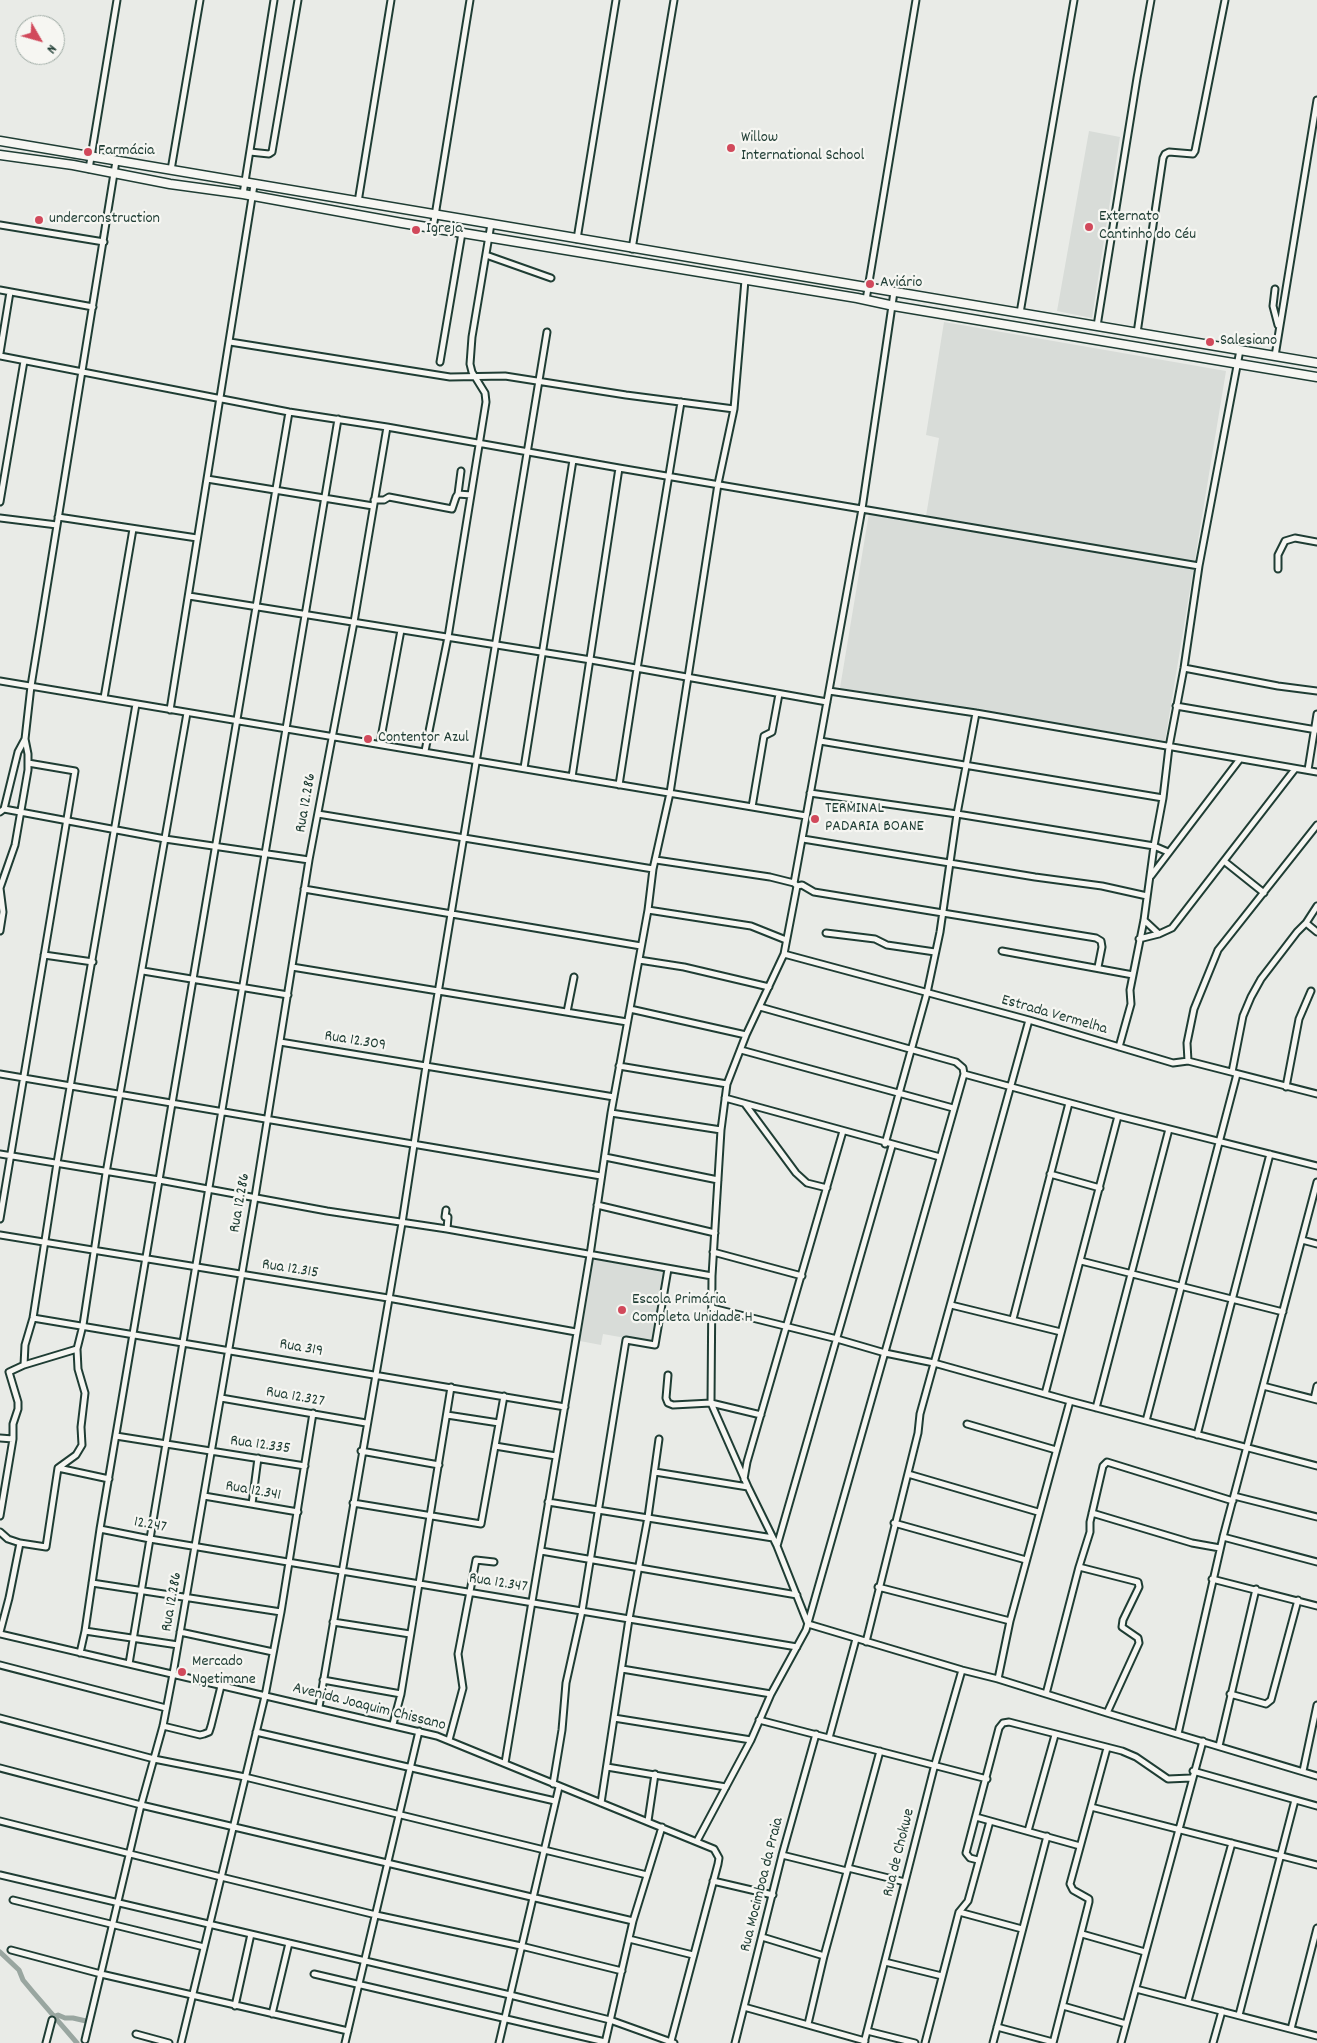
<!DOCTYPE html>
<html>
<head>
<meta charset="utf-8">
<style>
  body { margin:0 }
  #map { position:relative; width:1317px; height:2043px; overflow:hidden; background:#e9ebe7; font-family:Dekko,sans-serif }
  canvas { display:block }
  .north { position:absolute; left:15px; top:15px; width:50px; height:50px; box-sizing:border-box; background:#f6f6f2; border:1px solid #a0aca6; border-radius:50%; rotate:128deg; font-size:14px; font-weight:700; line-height:20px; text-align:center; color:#1f3d34 }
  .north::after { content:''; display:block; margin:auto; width:18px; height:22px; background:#d1495b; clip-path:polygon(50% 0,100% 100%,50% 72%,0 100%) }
</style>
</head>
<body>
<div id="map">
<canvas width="1317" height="2043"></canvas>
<div class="north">N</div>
</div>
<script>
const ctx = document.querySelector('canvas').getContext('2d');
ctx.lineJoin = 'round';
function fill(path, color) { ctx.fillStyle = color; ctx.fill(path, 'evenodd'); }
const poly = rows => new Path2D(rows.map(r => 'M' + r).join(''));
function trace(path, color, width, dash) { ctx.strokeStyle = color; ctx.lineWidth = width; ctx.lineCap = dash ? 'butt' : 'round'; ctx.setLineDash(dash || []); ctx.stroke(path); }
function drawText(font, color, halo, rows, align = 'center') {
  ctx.font = font + ' Dekko,sans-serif'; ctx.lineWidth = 4.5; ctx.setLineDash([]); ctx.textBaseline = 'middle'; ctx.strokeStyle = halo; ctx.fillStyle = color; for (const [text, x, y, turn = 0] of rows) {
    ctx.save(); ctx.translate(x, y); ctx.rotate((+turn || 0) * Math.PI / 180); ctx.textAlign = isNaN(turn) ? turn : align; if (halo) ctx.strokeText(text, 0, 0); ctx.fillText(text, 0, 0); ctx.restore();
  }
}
fill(poly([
  [1089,131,1120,137,1092,318,1057,311],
  [944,322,1226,371,1165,741,840,688,870,507,926,516,939,438,926,435],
  [594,1258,666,1271,654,1343,603,1334,601,1345,580,1341]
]), '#d8dcd8');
trace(poly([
  [0,1952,19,1970,23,1980,33,1992,77,2043],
  [55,2016,58,2015,65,2018,73,2018,86,2021]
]), '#99a6a0', 5);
const minor = poly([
  [250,152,269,154,272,152,298,0],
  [89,169,117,0],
  [171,170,200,0],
  [243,194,274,0],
  [358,202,391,0],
  [0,225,104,242],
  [433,228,470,0],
  [577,239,616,0],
  [632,249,674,0],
  [486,255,551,278],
  [1275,289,1273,306,1278,325],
  [0,290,93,307],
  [866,300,916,0],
  [1020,313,1074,0],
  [1097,326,1137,78,1151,0],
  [1137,333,1163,158,1165,154,1169,152,1193,154,1195,151,1225,0],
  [230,342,450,377,505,376,626,395,734,409],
  [0,353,10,292],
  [0,356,289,412,387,427,619,468,1199,566],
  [1275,356,1317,100],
  [440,362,462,233],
  [207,479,373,506],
  [458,494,461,471],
  [374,500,384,500,389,497,452,509,456,497,458,494,471,495],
  [0,502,24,361],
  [58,517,197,538],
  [0,518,57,525],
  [1278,569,1278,555,1285,541,1295,538,1317,542],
  [189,596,591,660,827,702],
  [1184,668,1278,686,1317,691],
  [0,681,806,816],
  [829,691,976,713,1317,772],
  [104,698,133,529],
  [1176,706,1317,730],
  [170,710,254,185],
  [820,741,1163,798],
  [380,743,401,630],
  [425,751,448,637,486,402,485,393,472,372,470,364,472,337,491,224],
  [524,768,573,460],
  [1308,770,1317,714],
  [572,777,619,468],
  [619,785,637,669,681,402],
  [810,793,957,814,1154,846,1168,852],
  [752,807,764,736,772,732,779,694],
  [4,809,18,752,25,739,31,686,116,161],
  [0,812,4,809,165,839,309,860],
  [318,814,653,869],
  [803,839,1035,877,1102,886,1147,896],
  [656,860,770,877,794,883],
  [1224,861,1264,893],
  [1151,876,1240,759],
  [797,886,802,885,814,892,1096,938,1101,941,1102,947,1098,967],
  [304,889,641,946],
  [648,910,751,926,786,940],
  [1144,920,1159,934],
  [1306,923,1317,932],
  [0,931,3,912,0,888,15,845,28,770,28,754,25,739],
  [826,933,875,939,887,945,935,952],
  [1139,939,1159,934,1172,928,1295,769],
  [1002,951,1133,975],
  [784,954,1029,1020,1173,1063,1188,1061,1317,1094],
  [44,955,93,962],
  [639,960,684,967,769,987],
  [292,967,627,1022],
  [143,971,288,995],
  [630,1009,746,1035],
  [567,1012,574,977],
  [280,1042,614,1097],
  [1119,1047,1131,1004,1130,990,1144,920,1154,846,1163,798,1169,747,1184,668,1199,566,1240,350],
  [741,1050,953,1108],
  [1188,1061,1187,1043,1194,1009,1218,950,1317,825],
  [619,1066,727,1084],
  [1232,1072,1243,1016,1251,997,1261,979,1297,932,1306,923,1317,906],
  [0,1074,601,1176],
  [964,1074,1118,1116,1317,1166],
  [1286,1087,1299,1019,1311,991],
  [725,1098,940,1157],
  [745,1104,796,1173,807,1183,827,1188],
  [611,1113,721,1130],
  [885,1144,927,993,940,932,957,814,976,713],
  [0,1154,159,1180,327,1211,447,1229,712,1276],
  [605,1157,718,1180],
  [1050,1174,1100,1188],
  [597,1205,715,1233],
  [446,1210,445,1217,448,1217,447,1229],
  [0,1219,75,771,28,763],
  [0,1235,388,1298,576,1332],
  [1302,1240,1317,1244],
  [713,1252,802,1276],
  [1081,1261,1283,1312],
  [951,1305,1061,1332],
  [712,1308,837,1339,885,1353,934,1363,1070,1401,1317,1466],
  [33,1318,565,1407],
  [1013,1319,1069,1103],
  [24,1365,77,1349],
  [668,1375,666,1398,668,1403,673,1405,711,1403,761,1415],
  [1263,1386,1317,1400],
  [1045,1394,1118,1116],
  [221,1398,366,1423],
  [1314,1399,1317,1386],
  [1096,1408,1169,1129],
  [447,1415,499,1423],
  [1146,1421,1237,1074],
  [967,1424,1056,1450],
  [1197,1435,1270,1154],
  [116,1436,305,1466],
  [0,1438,13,1439],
  [495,1446,556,1456],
  [361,1451,439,1465],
  [58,1468,109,1479],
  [655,1472,748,1487],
  [908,1474,1038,1512],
  [744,1479,747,1462,843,1131],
  [204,1496,298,1512],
  [1234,1496,1317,1517],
  [548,1502,773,1538],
  [353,1503,481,1524,504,1396],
  [252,1504,258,1458],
  [1092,1513,1192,1543,1220,1548],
  [0,1516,13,1439,13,1424,18,1409,18,1402,9,1372,24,1365,25,1345,33,1318,57,1163,136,704],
  [894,1523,1026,1560],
  [100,1529,150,1539,797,1647],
  [0,1532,8,1539,20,1543,9,1598,0,1632],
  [1223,1537,1317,1562],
  [20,1543,46,1547,58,1468,76,1455,82,1445,81,1427,85,1393,78,1369,77,1349,83,1325,106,1173,187,713],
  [777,1546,892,1146],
  [541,1551,797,1595],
  [1079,1567,1090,1532,1090,1522,1103,1466,1107,1462,1233,1501],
  [1212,1579,1317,1606],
  [92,1583,281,1612],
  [878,1587,1010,1621],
  [333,1622,410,1634],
  [808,1624,777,1546,748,1487,711,1403,712,1276,721,1130,727,1084,746,1035,784,954,797,886,794,883,862,509,894,292],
  [808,1624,962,1670,998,1679,1107,1713,1317,1776],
  [85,1631,178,1645],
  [180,1632,273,1652],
  [0,1634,437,1736,714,1849,719,1858,718,1864,671,2041],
  [866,1642,918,1433,920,1414,1029,1020],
  [80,1653,85,1631,100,1529,289,412],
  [129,1664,338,419],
  [0,1665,166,1708],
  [622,1669,771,1694],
  [998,1679,1010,1621,1070,1401],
  [323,1680,401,1694],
  [1046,1694,1079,1567,1138,1582,1139,1587,1123,1620,1122,1627,1138,1638,1139,1643,1107,1713],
  [1230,1694,1266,1704,1271,1700,1298,1600],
  [319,1707,402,1223,426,1066,547,332],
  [0,1718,154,1759,245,1777,647,1875],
  [614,1718,751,1740],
  [759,1720,987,1779],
  [393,1724,401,1694,451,1387],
  [163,1726,200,1735,204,1734,209,1732,211,1726,221,1686],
  [256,1732,555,1801],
  [1178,1734,1223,1537,1317,1182],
  [829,1738,856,1639],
  [449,1740,463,1688,458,1654,476,1560,494,1562],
  [1219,1746,1256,1589],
  [505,1763,590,1255,611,1113,648,910,653,869,670,793,718,484,734,409,745,280],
  [607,1767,726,1787],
  [0,1768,141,1805,633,1921],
  [1193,1771,1317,1806],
  [1303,1771,1317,1705],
  [553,1784,562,1730,566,1683,582,1611,626,1340,655,1345,668,1269],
  [601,1803,629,1619,648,1517,659,1439],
  [1091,1807,1317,1865],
  [976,1817,1080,1846],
  [0,1821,221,1877,376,1915,521,1946,622,1971],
  [648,1821,655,1774],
  [1028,1831,1055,1735],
  [697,1841,751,1740,771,1694,806,1630,964,1074,963,1068,956,1062,760,1007],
  [782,1855,847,1871],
  [978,1860,970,1858,966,1853,999,1728,1003,1723,1009,1722,1122,1751,1136,1757,1168,1779,1191,1778],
  [848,1868,905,1882],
  [0,1875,510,1995,610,2020,674,2043],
  [713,1881,773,1895],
  [13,1900,204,1947],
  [959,1912,1022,1929],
  [1082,1934,1145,1952],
  [762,1937,824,1956],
  [629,1939,693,1955],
  [11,1950,101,1974,348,2031],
  [885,1962,942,1976],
  [314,1974,605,2042],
  [1136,1989,1317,2036],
  [1188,2001,1232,1843],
  [235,2006,251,1934],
  [1063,2006,1126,2024],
  [744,2007,865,2041],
  [272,2014,289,1943],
  [1239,2015,1295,1800],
  [808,2024,824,1956,880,1751],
  [997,2027,1053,2042],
  [1291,2029,1317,1928],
  [867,2031,915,2043],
  [136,2034,169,2043],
  [85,2040,141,1805,163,1726,173,1674,255,1197,309,860,354,622,387,427],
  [46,2043,52,2020],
  [181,2043,265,1696,281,1612,313,1413],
  [345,2043,419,1731],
  [499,2043,559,1787],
  [605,2043,633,1921,662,1827],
  [735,2043,782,1855,816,1734],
  [864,2043,935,1764,962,1670],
  [925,2043,959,1912,968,1901,990,1821],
  [993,2043,1047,1836],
  [1053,2043,1089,1902,1089,1899,1073,1890,1070,1884,1107,1748],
  [1121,2043,1203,1741],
  [1213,2043,1222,2011]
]);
const highway = poly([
  [0,141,1317,363],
  [0,155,73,165,170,184,243,194,402,223,857,298,894,306,1317,377]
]);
trace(minor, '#1f3d34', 9);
trace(highway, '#1f3d34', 11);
trace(minor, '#f6f6f2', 5);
trace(highway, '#f6f6f2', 8);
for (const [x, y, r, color] of [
  [731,148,5,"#d1495b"],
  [88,152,5,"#d1495b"],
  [39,220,5,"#d1495b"],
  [1089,227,5,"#d1495b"],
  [416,230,5,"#d1495b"],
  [870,284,5,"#d1495b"],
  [1210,342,5,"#d1495b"],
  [368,739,5,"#d1495b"],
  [815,819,5,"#d1495b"],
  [622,1310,5,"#d1495b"],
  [182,1672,5,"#d1495b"]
]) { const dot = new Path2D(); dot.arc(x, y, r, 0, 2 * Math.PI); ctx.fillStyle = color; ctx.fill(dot); trace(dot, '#f6f6f2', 2); }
drawText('16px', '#1f3d34', '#f6f6f2', [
  ["Willow",741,139],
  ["International School",741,157],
  ["Farmácia",98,152],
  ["Externato",1099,218],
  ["Cantinho do Céu",1099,236],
  ["underconstruction",49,220],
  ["Igreja",426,230],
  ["Aviário",880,284],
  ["Salesiano",1220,342],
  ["Contentor Azul",378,739],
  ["TERMINAL",825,810],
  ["PADARIA BOANE",825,828],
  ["Escola Primária",632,1301],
  ["Completa Unidade H",632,1319],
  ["Mercado",192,1663],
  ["Ngetimane",192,1681]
], 'left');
drawText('16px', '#1f3d34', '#f6f6f2', [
  ["Rua 12.286",307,803,-80],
  ["Estrada Vermelha",1054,1016,16],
  ["Rua 12.309",355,1042,9],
  ["Rua 12.286",241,1203,-80],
  ["Rua 12.315",290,1270,9],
  ["Rua 319",301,1349,10],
  ["Rua 12.327",295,1398,10],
  ["Rua 12.335",260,1446,8],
  ["Rua 12.341",253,1492,10],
  ["12.247",150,1526,10],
  ["Rua 12.347",498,1584,9],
  ["Rua 12.286",173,1602,-80],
  ["Avenida Joaquim Chissano",369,1708,14],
  ["Rua de Chokwe",900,1853,-76],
  ["Rua Mocimboa da Praia",763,1885,-76]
]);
</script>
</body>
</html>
